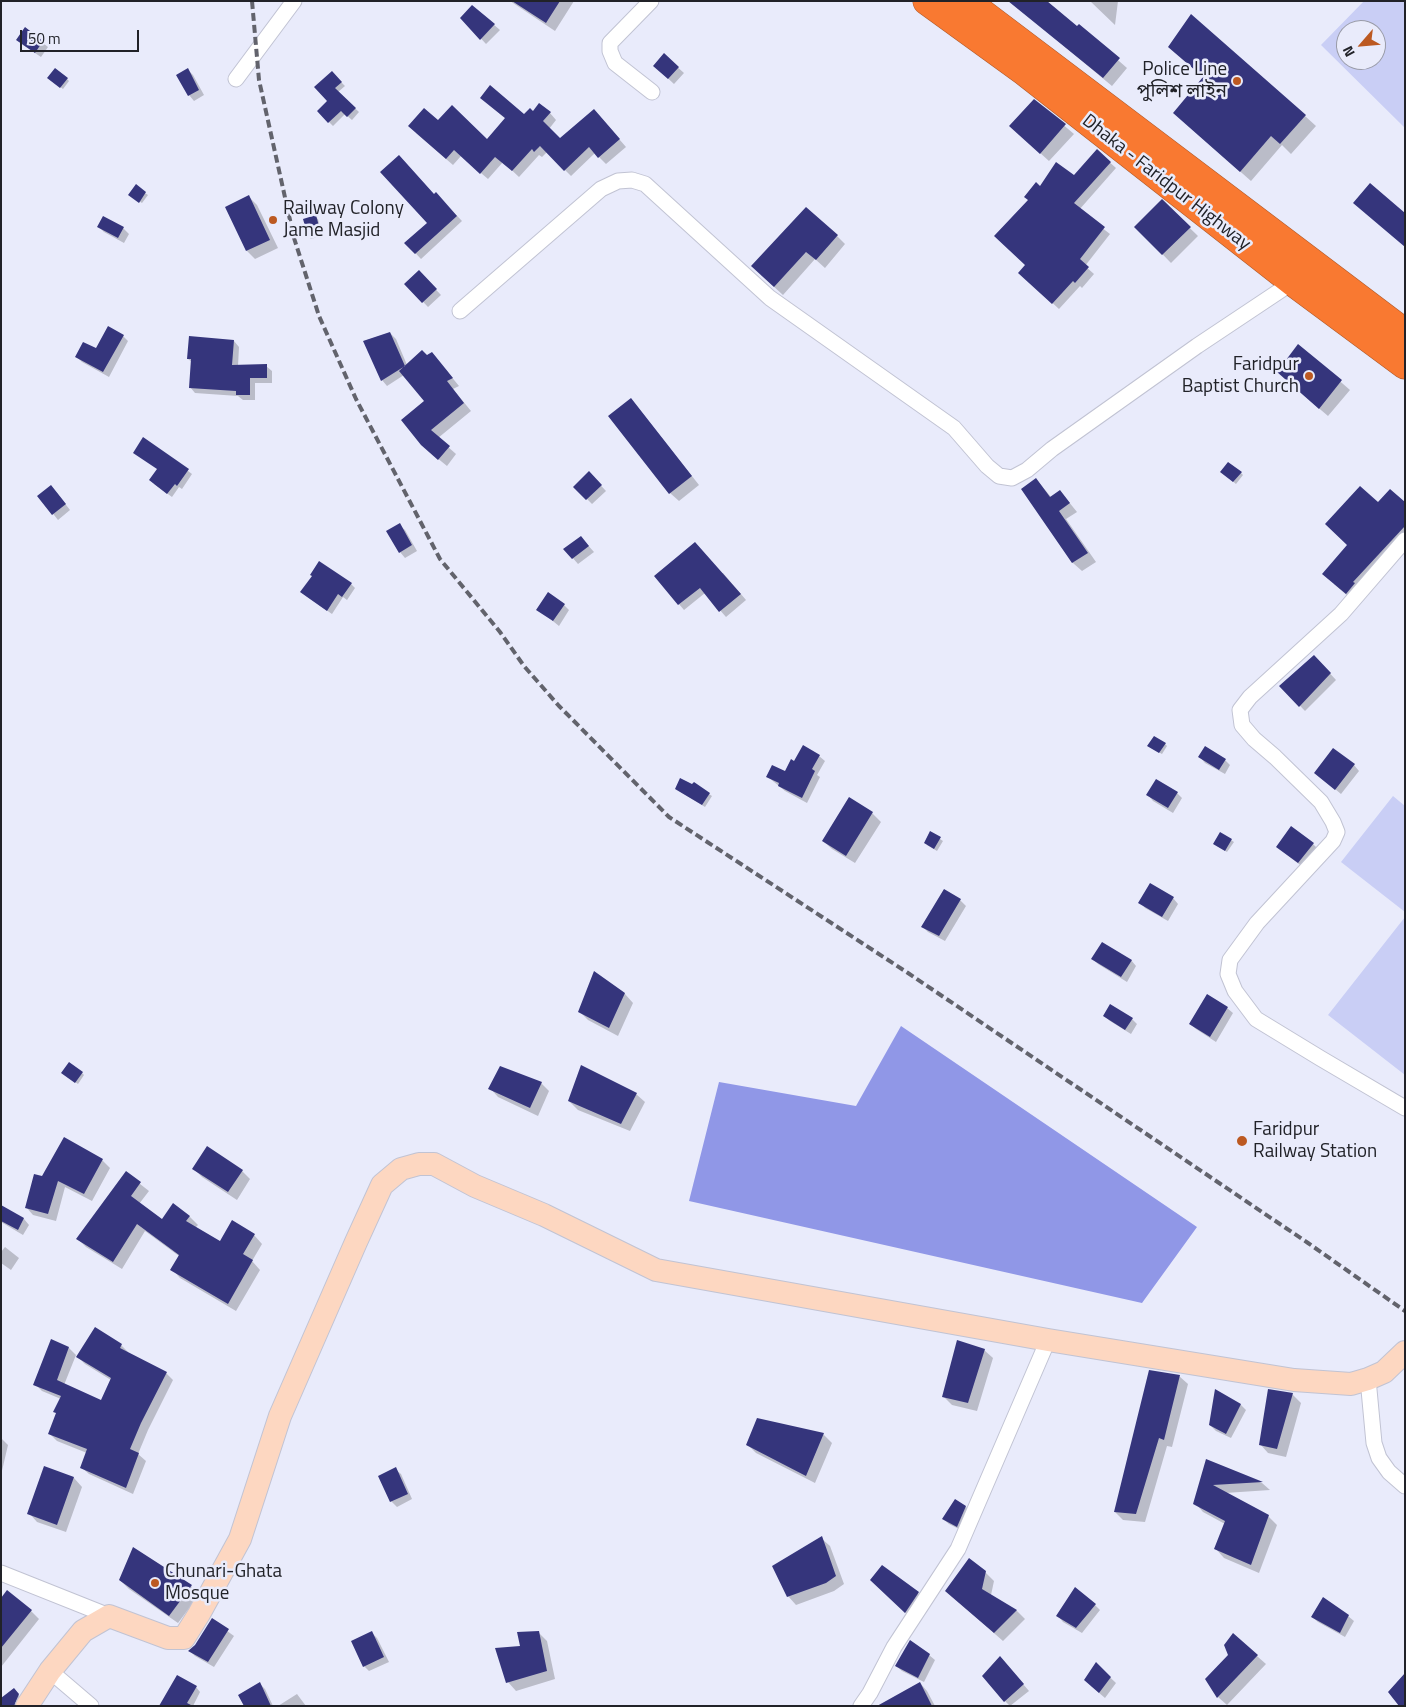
<!DOCTYPE html>
<html>
<head>
<meta charset="utf-8">
<style>
  body { margin:0 }
  #map { position:relative; width:1406px; height:1707px; overflow:hidden; background:#e9ebfb; font-family:"Titillium Web",sans-serif }
  canvas { display:block }
  .frame { position:absolute; inset:0; border:2px solid #212228; pointer-events:none }
  .north { position:absolute; left:1336px; top:20px; width:50px; height:50px; box-sizing:border-box; background:#e9ebfb; border:1px solid #999ba7; border-radius:50%; rotate:243deg; font-size:14px; font-weight:700; line-height:20px; text-align:center; color:#212228 }
  .north::after { content:''; display:block; margin:auto; width:18px; height:22px; background:#bc5921; clip-path:polygon(50% 0,100% 100%,50% 72%,0 100%) }
  .scale { position:absolute; left:20px; top:30px; width:119px; height:22px; box-sizing:border-box; border:2px solid #212228; border-top:0; padding-left:6px; font-size:15px; line-height:18px; white-space:nowrap; color:#212228; -webkit-text-stroke:4px #e9ebfb; paint-order:stroke }
</style>
</head>
<body>
<div id="map">
<canvas width="1406" height="1707"></canvas>
<div class="frame"></div>
<div class="north">N</div>
<div class="scale">50 m</div>
</div>
<script>
const ctx = document.querySelector('canvas').getContext('2d');
ctx.lineJoin = 'round';
function fill(path, color) { ctx.fillStyle = color; ctx.fill(path, 'evenodd'); }
const poly = rows => new Path2D(rows.map(r => 'M' + r).join(''));
function trace(path, color, width, dash) { ctx.strokeStyle = color; ctx.lineWidth = width; ctx.lineCap = dash ? 'butt' : 'round'; ctx.setLineDash(dash || []); ctx.stroke(path); }
function drawText(font, color, halo, rows, align = 'center') {
  ctx.font = font + ' "Titillium Web","Noto Sans Bengali",sans-serif'; ctx.lineWidth = 5; ctx.setLineDash([]); ctx.textBaseline = 'middle'; ctx.strokeStyle = halo; ctx.fillStyle = color; for (const [text, x, y, turn = 0] of rows) {
    ctx.save(); ctx.translate(x, y); ctx.rotate((+turn || 0) * Math.PI / 180); ctx.textAlign = isNaN(turn) ? turn : align; if (halo) ctx.strokeText(text, 0, 0); ctx.fillText(text, 0, 0); ctx.restore();
  }
}
fill(poly([
  [1364,1,1405,1,1405,128,1321,45],
  [1346,30,1376,30,1376,60,1346,60],
  [1393,796,1405,806,1405,912,1341,862],
  [1405,917,1405,1075,1328,1015]
]), '#c9cef5');
fill(poly([
  [901,1026,1197,1227,1142,1303,689,1201,719,1082,856,1106]
]), '#9097e7');
fill(poly([
  [510,1,574,1,555,31],
  [1010,1,1077,28,1079,26,1127,68,1112,86],
  [1090,1,1118,1,1115,25],
  [472,6,500,30,486,44,462,18],
  [25,29,48,47,41,57,23,45],
  [664,55,684,73,674,84,660,71],
  [188,70,193,75,204,95,194,101,189,95],
  [332,73,345,86,338,92,359,112,352,120,345,114,333,126,318,111,329,101],
  [67,79,69,81,63,89,51,80],
  [1034,100,1074,134,1049,161,1019,134],
  [488,104,524,116,533,113,550,113,556,120,549,129,560,140,600,117,626,147,606,164,595,153,571,176,547,152,542,157,539,155,519,177,503,162,488,179,461,156,453,165,416,133,438,122,487,140,506,119],
  [1305,116,1316,126,1291,154,1282,145,1251,181,1185,123],
  [1097,151,1116,168,1079,210,1110,234,1085,266,1094,274,1082,288,1080,286,1059,309,1020,273,1027,265,1040,188,1075,177],
  [145,193,148,195,142,203,130,195],
  [434,196,441,199,462,221,421,259,406,243,429,223],
  [249,197,257,205,278,248,255,259,247,251],
  [1162,201,1198,236,1171,263,1136,227],
  [315,217,318,219,322,236,311,239,309,237],
  [99,227,123,228,129,234,124,243,104,232],
  [837,236,845,244,825,268,815,259,783,295,761,275],
  [419,272,441,295,428,307,406,284],
  [390,333,396,339,407,365,432,353,459,386,453,389,471,411,438,438,456,454,447,466,431,453,426,401,404,375,387,386,382,380,364,341],
  [123,336,128,341,109,377,82,362,77,357,96,350],
  [234,341,239,347,238,366,266,366,272,371,272,383,255,383,255,400,243,400,238,396,195,393,190,387,192,362,188,359],
  [1298,345,1350,390,1328,416,1287,381],
  [639,409,699,485,679,501,670,493],
  [144,438,192,474,182,489,179,487,172,497,154,484,158,470],
  [589,473,606,491,592,504,575,487],
  [1241,473,1243,475,1236,484,1224,474],
  [1036,479,1051,497,1060,491,1077,512,1066,519,1096,562,1082,571,1073,563,1022,489],
  [56,492,70,510,58,520,39,496],
  [1378,504,1405,504,1405,548,1357,604,1334,584,1349,545],
  [399,525,405,530,417,551,405,558,400,552],
  [586,543,594,552,578,564,565,549],
  [723,573,746,600,726,617,705,593,684,610,655,576],
  [351,584,355,588,347,600,343,597,332,614,306,596],
  [564,605,569,610,559,626,538,609],
  [1314,656,1336,680,1305,711,1281,686],
  [1165,744,1167,746,1162,754,1151,748],
  [819,756,825,761,817,775,820,777,807,803,785,791,768,777,785,773,795,762],
  [1200,757,1225,760,1230,765,1225,774,1205,763],
  [1354,765,1359,771,1341,794,1316,773],
  [679,791,709,794,712,796,705,807],
  [1177,793,1182,798,1173,813,1153,801,1148,795],
  [872,813,881,822,855,863,832,849,823,841],
  [931,833,943,841,937,851,927,845],
  [1231,840,1234,842,1227,852,1217,846],
  [1313,844,1318,849,1304,868,1277,847],
  [944,890,960,900,966,906,945,941,928,932,923,927],
  [1173,898,1178,904,1168,921,1145,908,1140,902],
  [1093,959,1131,960,1136,966,1127,982,1098,964],
  [595,973,625,994,633,1003,618,1036,588,1020,580,1012],
  [1227,1008,1233,1013,1216,1042,1196,1029,1190,1024],
  [1104,1016,1132,1019,1137,1024,1131,1034,1110,1021],
  [82,1073,84,1075,78,1084,65,1075],
  [541,1083,549,1091,538,1116,498,1097,490,1088],
  [636,1094,645,1102,630,1131,578,1110,569,1101],
  [64,1139,102,1160,110,1168,92,1201,65,1187,56,1221,33,1215,26,1207],
  [194,1169,242,1171,250,1179,237,1200,202,1177],
  [126,1173,149,1191,139,1204,162,1221,190,1217,198,1225,195,1228,220,1243,254,1235,262,1244,252,1261,260,1270,236,1311,180,1278,172,1269,179,1256,145,1231,122,1269,86,1247,78,1239],
  [3,1208,24,1219,29,1225,23,1235,1,1222,1,1211],
  [5,1247,19,1258,11,1270,1,1263,1,1252],
  [51,1341,69,1348,76,1355,64,1385,101,1402,111,1380,85,1364,78,1357,121,1345,128,1352,128,1353,166,1373,173,1380,148,1430,138,1454,146,1461,133,1494,89,1474,81,1467,87,1453,57,1441,50,1434,61,1399,42,1391,35,1384],
  [984,1350,993,1358,977,1411,952,1405,944,1397],
  [1179,1376,1188,1384,1172,1447,1167,1446,1145,1522,1123,1520,1115,1512],
  [1216,1391,1241,1405,1246,1410,1231,1438,1216,1431,1210,1425],
  [1292,1394,1301,1403,1286,1457,1268,1453,1260,1444],
  [823,1434,832,1443,815,1483,756,1453,748,1445],
  [1,1438,8,1445,1,1475],
  [1207,1461,1262,1483,1270,1490,1225,1493,1268,1516,1277,1525,1259,1573,1224,1558,1216,1549,1225,1524,1203,1512,1195,1503],
  [45,1468,74,1478,82,1487,66,1532,37,1522,29,1513],
  [395,1469,401,1474,412,1499,397,1507,391,1501],
  [966,1507,971,1512,963,1531,949,1524,943,1519],
  [821,1538,830,1546,844,1584,834,1591,796,1605,788,1596],
  [133,1549,191,1586,199,1595,178,1623,129,1589,120,1580],
  [985,1572,994,1581,991,1595,1017,1611,1025,1619,1003,1641,955,1599],
  [872,1580,918,1593,926,1601,914,1621],
  [1,1600,31,1611,39,1619,1,1667],
  [1095,1605,1100,1610,1082,1633,1063,1622,1058,1616],
  [1348,1616,1354,1621,1345,1637,1318,1622,1312,1617],
  [212,1620,234,1636,214,1667,195,1656,190,1651,196,1646],
  [538,1632,547,1641,555,1679,516,1691,508,1682,521,1648],
  [372,1633,377,1638,389,1662,369,1671,364,1666],
  [1233,1635,1266,1664,1227,1705,1218,1697,1206,1679,1230,1655],
  [929,1655,935,1660,924,1682,902,1671,896,1666],
  [1005,1663,1029,1691,1010,1706,1005,1701],
  [1096,1664,1116,1683,1105,1698,1091,1686],
  [920,1683,927,1691,935,1706,880,1706],
  [260,1684,265,1689,273,1706,246,1706],
  [196,1687,200,1692,193,1706,161,1706],
  [14,1690,24,1701,21,1706,1,1706],
  [297,1694,306,1706,278,1706]
]), '#0003');
fill(poly([
  [512,1,560,1,546,23],
  [1008,1,1047,1,1077,26,1079,24,1120,58,1103,78],
  [472,5,495,24,480,40,460,18],
  [1191,14,1306,115,1280,144,1271,136,1240,172,1173,113,1203,77,1168,47],
  [25,27,43,41,35,53,16,40],
  [664,53,679,67,668,79,653,66],
  [55,68,68,78,60,88,47,78],
  [188,68,199,90,188,96,176,75],
  [332,71,342,82,335,88,356,108,347,117,341,111,328,123,317,111,327,101,314,87],
  [490,85,524,114,530,108,533,111,539,103,551,112,543,121,560,138,594,109,620,139,598,158,589,147,564,171,540,146,534,152,532,149,512,171,495,157,480,174,454,150,446,159,408,126,424,108,438,120,452,105,487,139,505,118,480,98],
  [1034,99,1066,124,1040,154,1009,126],
  [1097,149,1111,162,1074,203,1105,227,1080,259,1089,267,1075,283,1073,281,1052,304,1018,273,1025,265,994,236,1028,200,1024,197,1036,182,1040,186,1056,162,1074,175],
  [399,155,434,194,436,192,457,216,415,254,404,243,427,223,380,172],
  [1370,183,1405,213,1405,247,1353,203],
  [136,184,146,192,139,203,128,195],
  [249,195,270,240,246,251,225,207],
  [1162,199,1191,227,1162,255,1134,227],
  [806,207,838,235,816,260,806,252,774,287,751,266],
  [316,215,321,234,308,237,303,219],
  [103,216,124,227,118,238,97,227],
  [419,270,437,289,422,303,404,284],
  [108,326,124,335,103,372,75,357,83,342,96,348],
  [390,332,405,366,381,381,363,341],
  [189,336,234,340,232,365,267,364,267,378,250,378,250,395,236,395,236,391,189,388,191,359,187,359],
  [1298,344,1342,380,1319,409,1277,372],
  [422,350,427,355,432,352,453,378,447,381,464,403,431,430,450,446,438,460,421,445,401,420,424,401,399,371],
  [631,398,692,476,669,494,608,416],
  [143,437,189,469,177,486,175,484,167,494,149,480,157,469,133,453],
  [1228,462,1242,472,1233,482,1220,472],
  [589,471,602,485,586,500,573,487],
  [1036,478,1050,497,1060,490,1070,503,1059,511,1088,553,1072,563,1021,489],
  [51,485,66,504,52,515,37,496],
  [1360,486,1378,502,1390,489,1405,502,1405,526,1353,582,1355,583,1346,594,1322,574,1347,545,1325,524],
  [400,523,412,545,399,553,386,531],
  [581,536,589,546,572,559,563,549],
  [695,542,741,594,719,612,700,588,678,605,654,576],
  [319,561,352,583,342,597,338,594,327,611,300,592,312,576,310,575],
  [548,592,565,604,553,621,536,610],
  [1314,655,1331,673,1299,707,1279,686],
  [1154,736,1166,743,1159,753,1147,746],
  [803,745,820,755,812,769,815,771,802,798,778,786,779,783,766,777,772,765,785,771,791,759,794,761],
  [1205,746,1226,759,1219,770,1198,757],
  [1333,748,1355,764,1335,790,1314,773],
  [680,778,692,784,694,782,710,793,702,805,675,789],
  [1156,779,1178,792,1168,808,1146,795],
  [849,797,873,812,846,856,822,841],
  [1291,826,1314,843,1298,863,1276,847],
  [930,831,941,837,934,849,924,843],
  [1220,832,1232,839,1225,851,1213,844],
  [1150,883,1174,897,1162,917,1138,903],
  [944,889,961,899,939,936,921,927],
  [1102,942,1132,960,1121,977,1091,959],
  [594,971,625,993,609,1028,578,1012],
  [1207,994,1228,1007,1210,1037,1189,1024],
  [1110,1004,1133,1018,1125,1030,1103,1016],
  [69,1062,83,1072,75,1083,61,1073],
  [581,1065,637,1093,621,1124,568,1101],
  [500,1066,542,1082,530,1108,488,1089],
  [64,1137,103,1159,84,1194,58,1181,48,1214,25,1208,34,1174,42,1176],
  [207,1146,243,1170,228,1192,192,1169],
  [126,1171,141,1182,131,1196,162,1219,173,1203,190,1216,186,1221,220,1241,232,1220,255,1234,243,1254,253,1260,228,1304,170,1270,179,1255,137,1224,113,1262,76,1239],
  [1,1205,24,1218,18,1230,1,1221],
  [95,1327,122,1344,120,1348,167,1372,141,1423,130,1449,139,1453,126,1488,80,1468,87,1449,48,1434,56,1413,53,1412,61,1396,33,1385,51,1339,69,1347,57,1380,101,1400,111,1378,76,1357],
  [957,1340,985,1349,968,1403,942,1397],
  [1149,1370,1180,1375,1164,1440,1159,1438,1136,1514,1114,1512],
  [1215,1389,1241,1404,1226,1434,1209,1425],
  [1268,1389,1293,1393,1277,1449,1259,1445],
  [757,1418,824,1433,806,1476,746,1445],
  [1206,1459,1263,1482,1213,1485,1269,1515,1251,1565,1214,1549,1225,1521,1193,1504],
  [44,1466,74,1477,57,1525,27,1514],
  [396,1467,408,1494,390,1502,378,1476],
  [955,1499,966,1506,957,1527,942,1519],
  [822,1536,836,1576,826,1583,787,1597,772,1566],
  [133,1547,192,1585,169,1616,119,1580],
  [969,1558,986,1571,982,1589,1017,1610,994,1633,945,1591],
  [882,1565,919,1592,905,1613,870,1580],
  [1075,1587,1096,1604,1076,1628,1056,1616],
  [7,1590,32,1610,1,1648,1,1598],
  [1323,1597,1349,1615,1340,1633,1311,1617],
  [212,1618,229,1629,208,1662,188,1651,195,1645],
  [372,1631,384,1657,363,1667,351,1641],
  [539,1631,547,1671,506,1683,495,1648,520,1646,517,1632],
  [1233,1633,1258,1655,1217,1698,1205,1679,1228,1655,1224,1645],
  [910,1640,930,1654,918,1678,895,1666],
  [1000,1656,1024,1684,1004,1702,982,1676],
  [1096,1662,1111,1677,1099,1693,1084,1680],
  [1405,1673,1405,1706,1399,1706,1388,1692],
  [177,1675,197,1686,187,1703,193,1706,159,1706],
  [260,1682,271,1706,244,1706,238,1695],
  [920,1682,932,1706,877,1706],
  [14,1688,19,1694,14,1706,1,1706,1,1698]
]), '#35357c');
const street = poly([
  [651,1,610,43,610,51,615,63,652,92],
  [236,79,294,1],
  [460,311,601,189,618,181,632,180,645,184,770,298,954,428,987,466,999,476,1012,478,1027,470,1052,449,1197,346,1293,282],
  [1405,540,1341,614,1250,697,1240,710,1242,725,1254,739,1275,757,1321,802,1333,822,1337,832,1333,841,1257,923,1230,960,1228,974,1235,991,1256,1019,1320,1058,1405,1108],
  [1368,1379,1374,1443,1379,1458,1389,1472,1405,1486],
  [1,1573,109,1616],
  [50,1671,91,1706],
  [861,1706,870,1693,894,1647,958,1549,1048,1340]
]);
const secondary = poly([
  [27,1706,50,1671,83,1631,109,1616,168,1638,184,1638,199,1614,240,1539,280,1416,356,1242,382,1185,401,1169,419,1164,434,1164,475,1186,544,1215,656,1270,1048,1340,1294,1380,1351,1384,1368,1379,1384,1372,1405,1352]
]);
const highway = poly([
  [927,1,1025,72,1293,282,1405,365],
  [966,1,1405,333]
]);
trace(street, '#c1c3d3', 17);
trace(secondary, '#c1c3d3', 24);
trace(highway, '#ad5b2e', 29);
trace(street, '#fff', 15);
trace(secondary, '#fdd7c1', 22);
trace(highway, '#f97931', 28);
trace(poly([
  [252,1,259,80,294,238,319,316,356,399,440,559,500,632,524,666,559,706,669,817,908,973,1308,1243,1405,1311]
]), '#62636c', 4, [8, 4]);
for (const [x, y, r, color] of [
  [1237,81,5,"#bc5921"],
  [273,220,5,"#bc5921"],
  [1309,376,5,"#bc5921"],
  [1242,1141,6,"#bc5921"],
  [155,1583,5,"#bc5921"]
]) { const dot = new Path2D(); dot.arc(x, y, r, 0, 2 * Math.PI); ctx.fillStyle = color; ctx.fill(dot); trace(dot, '#e9ebfb', 2); }
drawText('19px', '#212228', '#e9ebfb', [
  ["Police Line",1227,70,"right"],
  ["পুলিশ লাইন",1227,92,"right"],
  ["Railway Colony",283,209],
  ["Jame Masjid",283,231],
  ["Faridpur",1299,365,"right"],
  ["Baptist Church",1299,387,"right"],
  ["Faridpur",1253,1130],
  ["Railway Station",1253,1152],
  ["Chunari-Ghata",165,1572],
  ["Mosque",165,1594]
], 'left');
drawText('19px', '#212228', '#e9ebfb', [
  ["Dhaka - Faridpur Highway",1166,183,38]
]);
</script>
</body>
</html>
